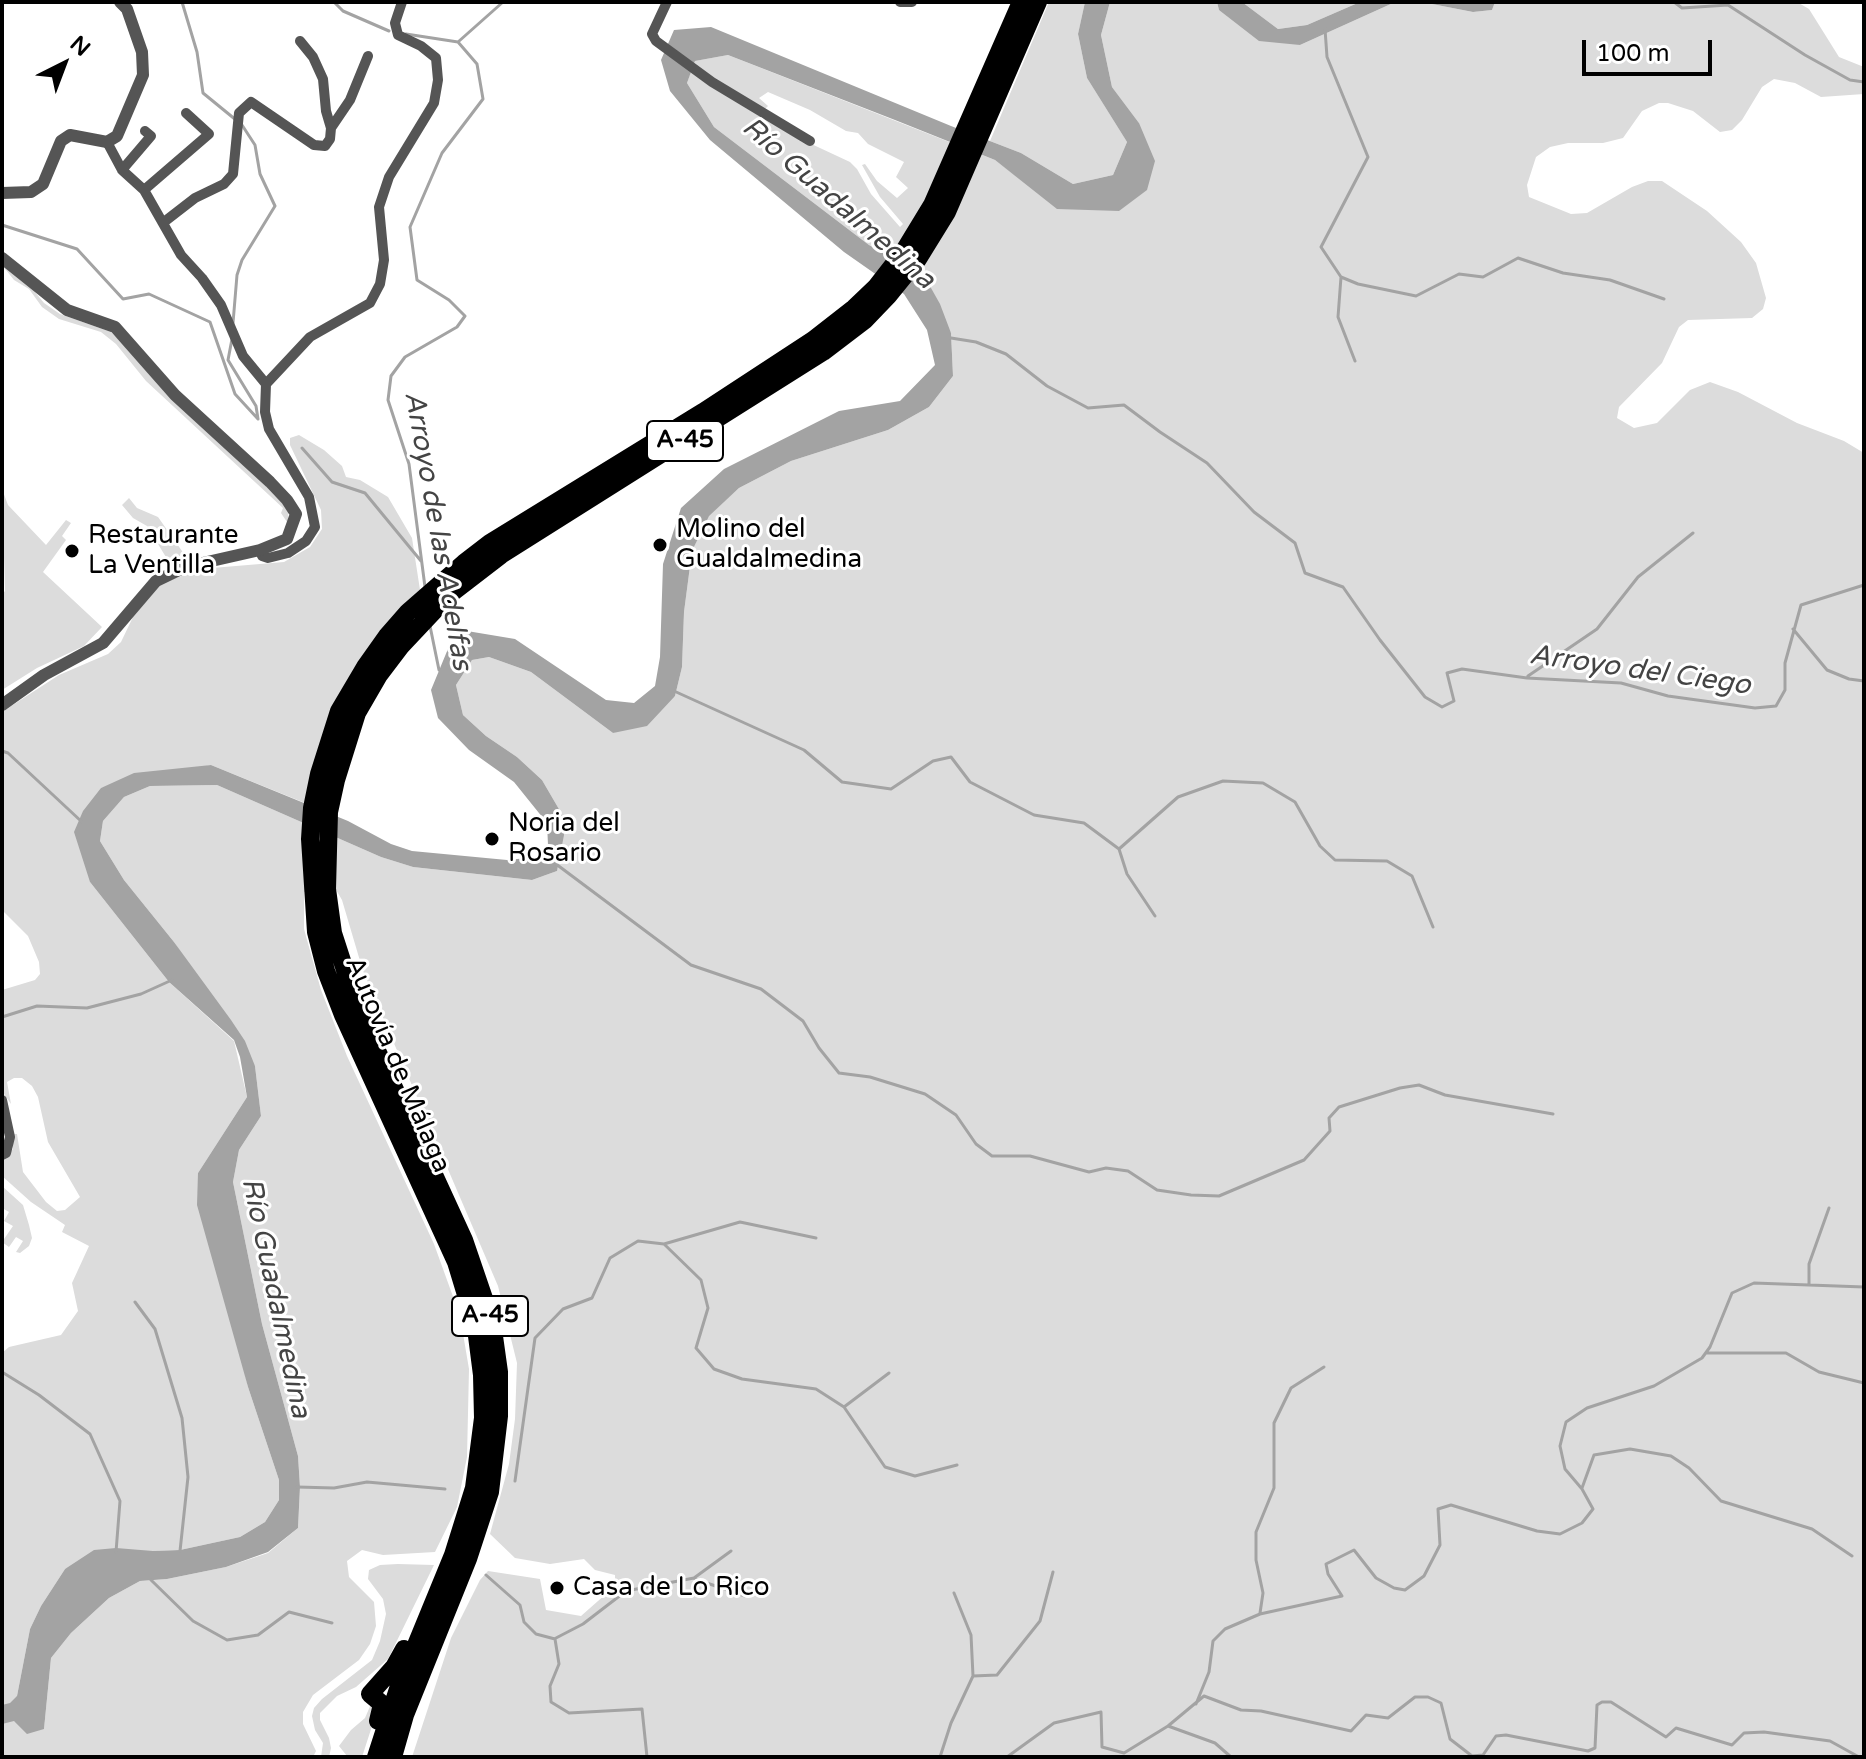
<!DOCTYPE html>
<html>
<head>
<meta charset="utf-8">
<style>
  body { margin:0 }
  #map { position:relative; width:1866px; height:1759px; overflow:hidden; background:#fff; font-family:"Varela Round",sans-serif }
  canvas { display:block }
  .frame { position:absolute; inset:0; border:4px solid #000; pointer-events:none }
  .north { position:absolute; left:24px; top:24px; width:80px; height:80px; -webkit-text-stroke:6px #fff; paint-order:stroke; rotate:42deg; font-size:22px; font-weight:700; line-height:32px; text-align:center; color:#000 }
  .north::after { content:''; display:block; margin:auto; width:28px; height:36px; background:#000; clip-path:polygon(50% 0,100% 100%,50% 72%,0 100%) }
  .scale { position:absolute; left:1582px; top:40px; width:130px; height:36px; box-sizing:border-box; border:4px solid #000; border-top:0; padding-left:10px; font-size:24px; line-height:28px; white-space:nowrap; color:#000; -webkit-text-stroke:6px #fff; paint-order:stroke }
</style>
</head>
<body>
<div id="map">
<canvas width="1866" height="1759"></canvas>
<div class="frame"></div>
<div class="north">N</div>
<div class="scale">100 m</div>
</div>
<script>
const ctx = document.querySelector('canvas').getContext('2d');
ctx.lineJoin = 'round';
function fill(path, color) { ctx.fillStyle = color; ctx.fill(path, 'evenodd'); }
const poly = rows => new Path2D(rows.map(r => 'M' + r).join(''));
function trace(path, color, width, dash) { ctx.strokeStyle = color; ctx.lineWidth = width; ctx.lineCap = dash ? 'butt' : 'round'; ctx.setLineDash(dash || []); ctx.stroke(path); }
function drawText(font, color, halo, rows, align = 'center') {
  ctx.font = font + ' "Varela Round",sans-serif'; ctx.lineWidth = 6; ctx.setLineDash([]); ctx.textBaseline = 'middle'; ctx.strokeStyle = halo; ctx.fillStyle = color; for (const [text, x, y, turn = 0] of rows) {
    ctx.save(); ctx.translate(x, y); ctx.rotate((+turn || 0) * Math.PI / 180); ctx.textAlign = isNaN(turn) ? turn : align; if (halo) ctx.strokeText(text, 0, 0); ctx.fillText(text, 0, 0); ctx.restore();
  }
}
fill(poly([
  [1049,2,1085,2,1078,34,1087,78,1127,142,1113,175,1073,184,1021,153,990,141],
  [1110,2,1217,2,1219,10,1300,45,1393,3,1432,4,1473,12,1492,10,1495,2,1797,2,1809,9,1839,57,1864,67,1864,94,1821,97,1795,83,1774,79,1762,87,1742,120,1732,130,1720,132,1693,111,1668,103,1659,103,1642,111,1623,138,1603,143,1568,143,1550,147,1536,157,1527,185,1529,197,1571,214,1587,213,1632,187,1648,181,1662,181,1707,211,1741,242,1756,263,1766,298,1763,309,1752,318,1688,320,1679,327,1662,363,1619,407,1617,418,1634,428,1657,423,1690,390,1710,382,1738,392,1797,423,1844,441,1864,453,1864,1757,412,1757,451,1638,480,1580,488,1571,540,1579,546,1610,581,1616,615,1586,615,1575,595,1570,584,1559,550,1564,515,1558,490,1534,509,1464,515,1419,517,1363,498,1286,363,971,342,900,335,888,304,892,304,929,321,990,347,1056,434,1244,460,1316,469,1369,467,1457,457,1507,435,1552,383,1555,362,1550,347,1561,349,1577,374,1602,376,1626,370,1644,359,1660,313,1695,303,1712,303,1724,316,1751,313,1757,2,1757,2,1353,9,1347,61,1335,78,1311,72,1283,89,1246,62,1232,65,1225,31,1202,2,1176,2,1162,13,1149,12,1134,17,1134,23,1172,46,1202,57,1211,65,1210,80,1197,48,1142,38,1097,32,1086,22,1078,14,1078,7,1082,11,1104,2,1091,2,990,35,980,40,974,39,962,28,936,2,910,2,712,59,675,108,654,121,642,133,617,162,583,200,569,284,562,310,547,322,529,321,510,290,445,290,438,299,435,324,450,342,466,346,477,360,480,388,497,412,538,420,590,305,803,211,765,101,788,90,882,169,982,234,1041,247,1097,198,1173,248,1387,279,1480,279,1500,265,1522,240,1537,180,1550,153,1551,65,1569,41,1606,30,1629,17,1696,44,1729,51,1658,71,1633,109,1598,140,1581,167,1579,226,1567,268,1553,298,1528,300,1487,298,1456,262,1324,233,1182,239,1150,261,1116,255,1066,174,942,124,880,100,841,103,821,124,797,150,786,217,785,381,857,413,867,532,880,557,871,563,816,542,780,517,757,486,736,463,715,456,685,472,660,489,657,531,672,613,733,675,696,682,667,684,612,692,551,708,516,739,488,791,461,888,430,929,407,953,376,951,333,892,255,869,245,714,127,687,83,691,71,805,141,850,162,857,169,871,194,900,227,903,224,880,197,862,165,865,164,877,181,897,198,908,188,896,177,904,162,868,144,858,133,846,131,810,110,768,92,759,98,768,106,763,111,694,65,695,61,728,55,995,160,1024,182,1119,211,1139,123,1112,87,1101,35],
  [1242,2,1360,2,1307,25,1278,29],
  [2,265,31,287,44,303,60,314,111,332,284,503,288,510,289,525,281,513,283,508,146,381,116,344,101,332,59,319,42,307,29,289,14,280],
  [2,489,8,505,46,545,66,520,71,523,62,536,66,540,43,572,102,627,84,646,37,668,2,690,2,595,5,591],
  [129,498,137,508,158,517,189,561,172,567,147,526,133,518,122,505],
  [2,1186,23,1205,29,1225,32,1238,29,1246,20,1253,16,1252,23,1241,16,1237,9,1247,2,1242,13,1226,4,1221,9,1212,2,1208],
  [398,1564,434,1565,388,1659,356,1687,337,1696,320,1713,320,1720,329,1738,331,1748,329,1757,321,1757,323,1743,315,1730,312,1716,314,1708,322,1699,372,1660,380,1641,386,1614,383,1599,368,1579,369,1570,380,1565],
  [371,1704,374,1720,362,1757,347,1756,339,1746,351,1730,365,1718]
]), '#dcdcdc');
fill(poly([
  [1085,2,1110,2,1101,35,1112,87,1139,123,1155,161,1147,190,1119,211,1057,209,995,160,895,120,728,55,695,61,687,83,714,127,869,245,922,272,940,304,951,333,953,376,929,407,888,430,791,461,739,488,709,516,692,551,684,612,682,667,675,696,647,726,613,733,531,672,489,657,472,660,456,685,463,715,486,736,517,757,542,780,563,816,564,835,557,871,532,880,413,867,381,857,217,785,150,786,124,797,103,821,100,841,124,880,174,942,231,1020,245,1041,255,1066,261,1116,239,1150,233,1182,262,1324,298,1456,300,1487,298,1528,268,1552,226,1567,167,1579,140,1581,109,1598,71,1633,51,1658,44,1729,27,1734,14,1721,2,1724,2,1705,10,1703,17,1696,30,1629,41,1606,65,1569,94,1550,116,1548,153,1551,180,1550,240,1537,265,1522,279,1500,279,1480,248,1387,197,1205,198,1173,247,1097,240,1057,234,1040,169,982,90,882,74,832,83,811,101,788,134,773,211,765,348,821,391,844,412,851,507,860,538,857,548,845,547,823,514,782,469,750,438,718,431,690,450,644,459,648,467,631,515,639,606,700,634,703,655,686,660,657,663,564,681,508,724,469,839,411,900,401,935,365,927,330,904,294,844,252,710,140,670,91,661,60,674,30,711,27,951,126,1021,153,1073,184,1113,175,1127,142,1087,78,1078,34],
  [1217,2,1242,2,1278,29,1307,25,1360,2,1495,2,1492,10,1473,12,1432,4,1393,3,1300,45,1259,41,1219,10]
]), '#a3a3a3');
trace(poly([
  [182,2,197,52,203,93,236,120],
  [334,2,343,11,389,31],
  [1674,2,1682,8,1728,5,1805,55,1850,80,1864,82],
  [1325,29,1327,57,1368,157,1321,247,1341,277,1358,284,1416,296,1459,274,1483,277,1518,258,1563,273,1610,280,1664,299],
  [406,34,458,42,477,64,483,99,442,153,410,227,417,280,449,300,465,316,457,327,405,357,391,376,388,400,409,464,425,587],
  [458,42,503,2],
  [2,225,77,249,123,299,149,294,210,322,235,394,258,419],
  [1341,277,1338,317,1355,361],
  [233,323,237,275,242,260,275,206,260,174,255,145,242,125],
  [951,338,976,342,1006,354,1047,386,1088,408,1124,405,1160,432,1207,463,1254,512,1295,543,1305,573,1343,587,1380,640,1425,697,1442,707,1454,701,1447,673,1462,669,1527,678,1621,683,1668,696,1755,708,1776,706,1785,690,1785,663,1801,605,1864,585],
  [232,339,228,360,256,406,258,419],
  [302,448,332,482,365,493,421,561],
  [430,626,439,670],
  [1793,629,1827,670,1849,679,1864,681],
  [1528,676,1597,629,1638,577,1693,533],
  [674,691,804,750,842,782,891,789,933,761,951,757,970,782,1034,815,1084,823,1119,849,1127,874,1155,916],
  [2,751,8,753,82,822],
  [1119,849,1178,797,1223,781,1263,783,1295,802,1320,846,1335,860,1387,861,1412,876,1433,927],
  [556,864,691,965,761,989,803,1021,819,1048,839,1073,870,1077,925,1094,956,1115,976,1144,992,1156,1030,1156,1089,1172,1106,1168,1128,1171,1157,1190,1191,1195,1219,1196,1304,1160,1330,1131,1329,1118,1339,1107,1400,1088,1419,1085,1445,1095,1553,1114],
  [2,1017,37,1006,87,1008,141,994,172,980],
  [664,1244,740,1222,816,1238],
  [1809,1285,1809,1264,1829,1208],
  [135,1302,155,1329,182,1418,188,1477,180,1551],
  [1706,1353,1786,1353,1819,1372,1864,1383],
  [2,1372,39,1395,90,1434,120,1501,116,1552],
  [844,1407,889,1373],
  [515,1481,535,1338,563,1309,592,1298,610,1258,638,1241,664,1244,701,1280,708,1308,696,1348,714,1369,742,1379,816,1389,844,1407,885,1467,915,1476,957,1465],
  [297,1487,334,1488,367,1482,445,1489],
  [1582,1488,1594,1455,1630,1449,1671,1456,1689,1468,1721,1501,1812,1529,1852,1556],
  [486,1575,520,1605,524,1622,536,1634,555,1639,559,1664,550,1686,551,1702,569,1713,642,1709,647,1757],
  [695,1579,745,1596],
  [151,1580,193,1621,227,1640,258,1635,289,1612,332,1623],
  [1260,1613,1263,1593,1256,1560,1256,1532,1274,1488,1274,1423,1291,1388,1324,1367],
  [556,1638,583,1624,626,1591,694,1578,731,1551],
  [973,1676,997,1675,1040,1621,1053,1572],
  [1196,1704,1209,1672,1213,1641,1225,1629,1260,1614,1342,1596,1328,1574,1326,1564,1354,1550,1376,1578,1394,1588,1405,1590,1424,1576,1440,1545,1438,1509,1451,1505,1537,1531,1560,1534,1582,1523,1593,1509,1582,1489,1565,1469,1560,1446,1566,1422,1587,1408,1654,1386,1702,1358,1710,1347,1732,1293,1754,1283,1864,1287],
  [1168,1726,1215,1743,1231,1757],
  [940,1757,951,1723,973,1676,971,1635,954,1593],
  [1007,1757,1054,1723,1101,1712,1102,1747,1124,1753,1168,1726,1204,1696,1241,1710,1261,1711,1351,1731,1366,1715,1388,1718,1415,1697,1428,1697,1441,1703,1450,1739,1472,1756,1483,1755,1496,1736,1506,1735,1588,1751,1595,1748,1597,1705,1602,1702,1611,1702,1666,1737,1676,1728,1732,1745,1744,1733,1764,1732,1830,1741,1859,1757]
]), '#a3a3a3', 3);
trace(poly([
  [667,2,652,34,656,41,712,82,810,141],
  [900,2,912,2],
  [331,128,350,100,368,56],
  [107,142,122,170,144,190,181,255,202,278,221,305,243,356,266,384,265,412,269,429,309,497,315,527,306,541,288,553,268,558,262,556,260,550],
  [122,170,151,136,145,131],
  [144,190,209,134,186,113],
  [164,222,195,198,224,184,233,174,239,113,251,102,314,145,325,146,330,139,331,128,326,111,323,79,313,57,300,41],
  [266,384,310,337,370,303,380,284,384,260,379,207,389,177,434,103,438,80,436,58,421,46,398,35,395,23,402,2],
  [2,1100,10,1137,6,1153,2,1155]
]), '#555', 10);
trace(poly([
  [2,193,31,192,43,184,61,141,70,135,107,142,117,136,143,75,142,52,127,9,120,2],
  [2,258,67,310,115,327,175,395,270,482,287,500,296,514,287,539,260,550,185,567,156,581,103,643,44,675,2,705]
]), '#555', 12);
trace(poly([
  [378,1721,382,1704,370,1694,394,1667,404,1649],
  [376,1757,398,1689,453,1555,474,1488,483,1418,482,1375,476,1328,456,1262,343,1015,326,971,316,932,310,839,312,808,319,774,339,711,365,667,387,636,408,612,464,563,490,543,703,412,813,340,854,308,876,287,904,251,932,205,1021,2],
  [393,1757,405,1715,468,1559,490,1492,499,1416,499,1372,492,1322,464,1240,357,1007,333,933,327,889,329,812,336,780,357,713,379,675,401,646,449,595,501,555,823,352,865,320,888,296,918,259,947,212,1038,2]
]), '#000', 18);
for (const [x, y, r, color] of [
  [660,545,8,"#000"],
  [72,551,8,"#000"],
  [492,839,8,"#000"],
  [557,1588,8,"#000"]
]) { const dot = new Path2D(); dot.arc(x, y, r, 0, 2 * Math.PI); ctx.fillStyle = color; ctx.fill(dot); trace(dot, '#fff', 3); }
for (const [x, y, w] of [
  [685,441,76],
  [490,1316,76]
]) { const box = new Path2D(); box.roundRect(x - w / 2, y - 20, w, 40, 6); ctx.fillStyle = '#fff'; ctx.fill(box); trace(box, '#000', 2); }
drawText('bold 24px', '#000', null, [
  ["A-45",685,441],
  ["A-45",490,1316]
]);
drawText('26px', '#000', '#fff', [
  ["Molino del",676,530],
  ["Gualdalmedina",676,560],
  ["Restaurante",88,536],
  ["La Ventilla",88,566],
  ["Noria del",508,824],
  ["Rosario",508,854],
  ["Casa de Lo Rico",573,1588]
], 'left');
drawText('26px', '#000', '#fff', [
  ["Autovía de Málaga",397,1065,67]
]);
drawText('italic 28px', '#444', '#fff', [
  ["Río Guadalmedina",838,204,41],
  ["Arroyo de las Adelfas",437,531,80],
  ["Arroyo del Ciego",1640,671,8],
  ["Río Guadalmedina",275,1298,78]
]);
</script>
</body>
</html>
